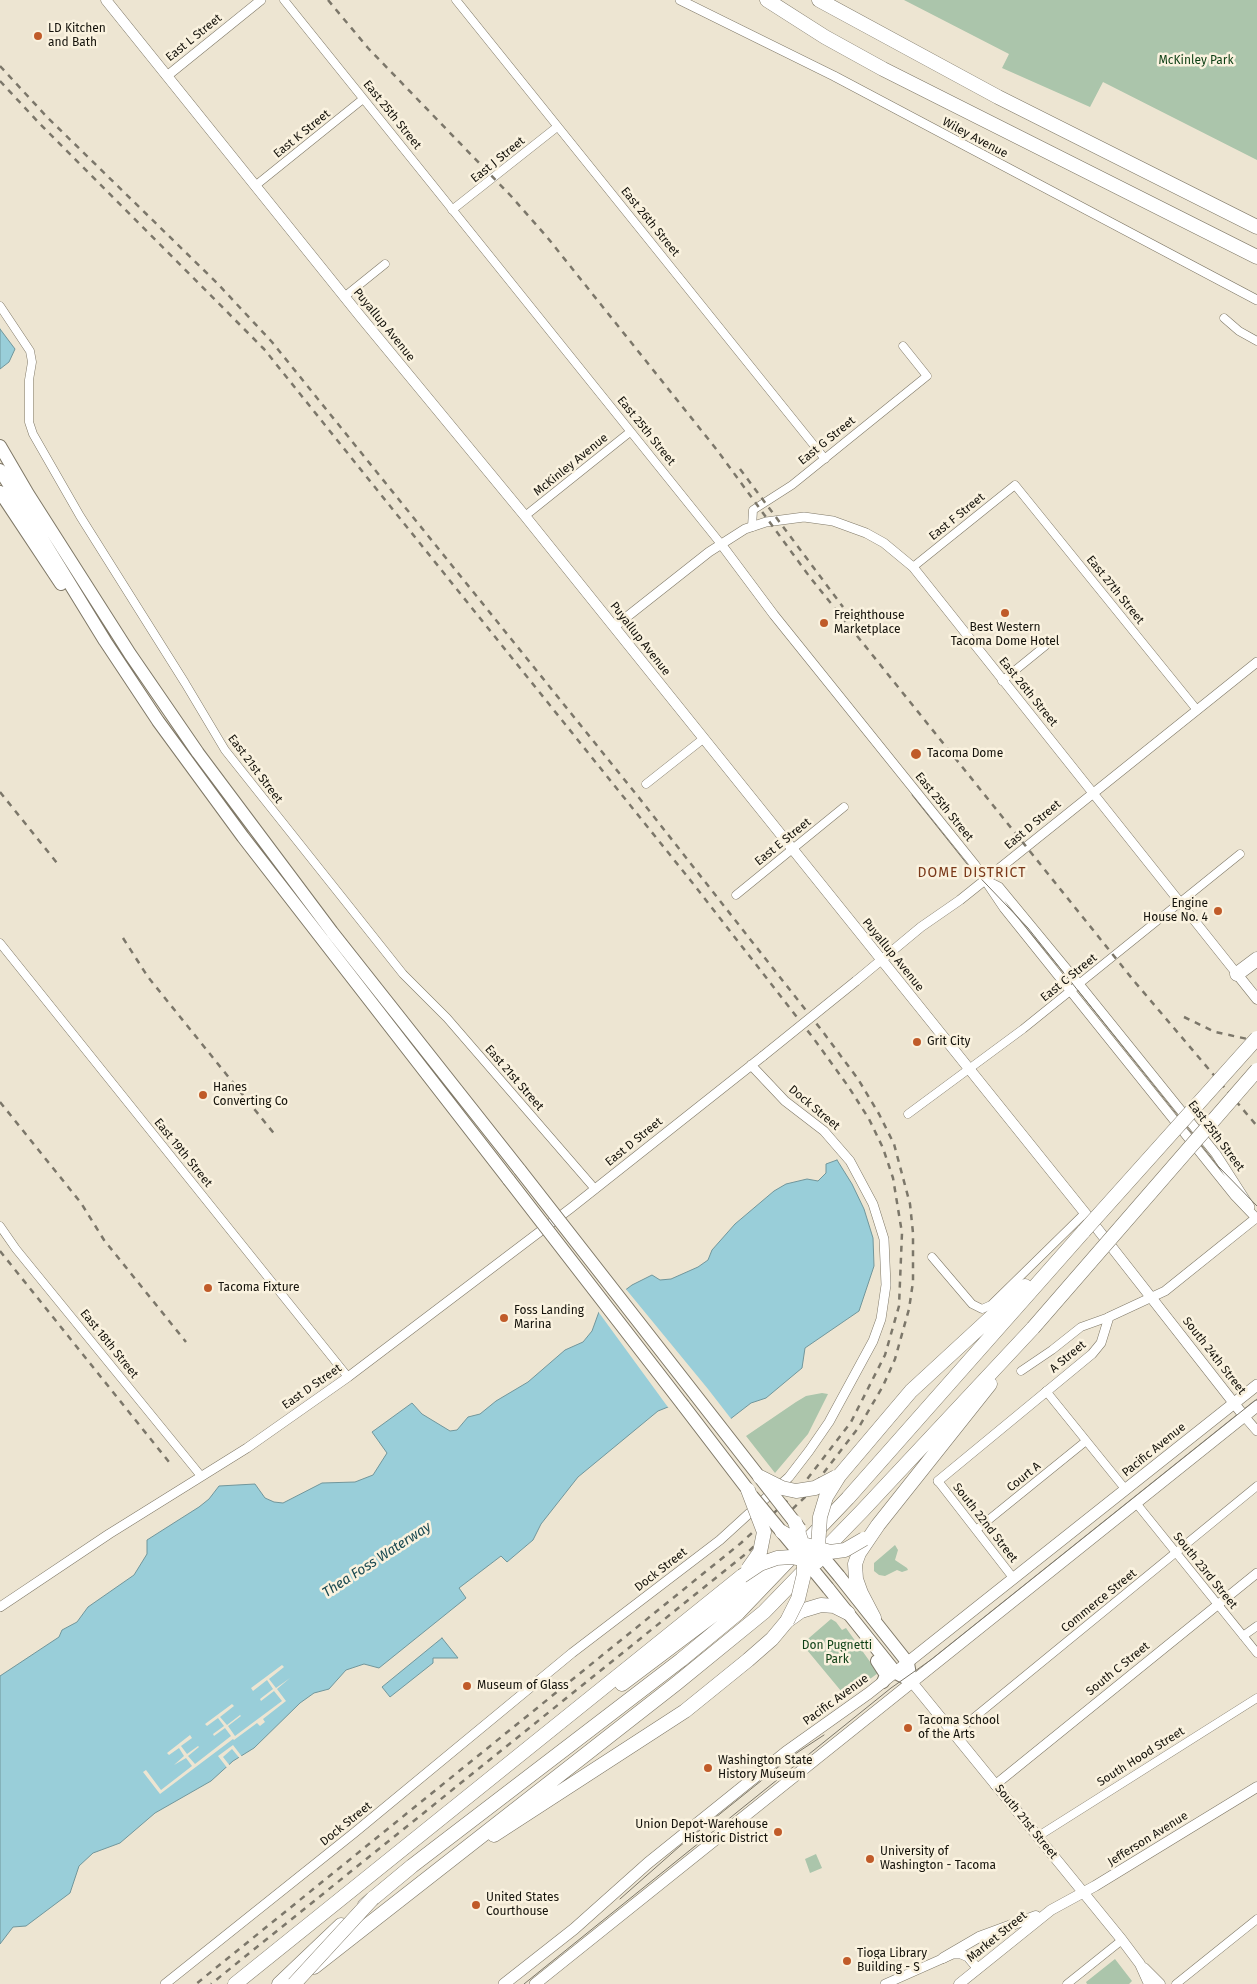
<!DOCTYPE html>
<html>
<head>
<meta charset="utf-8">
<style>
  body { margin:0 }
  canvas { display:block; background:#ede5d2 }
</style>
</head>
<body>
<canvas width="1257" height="1984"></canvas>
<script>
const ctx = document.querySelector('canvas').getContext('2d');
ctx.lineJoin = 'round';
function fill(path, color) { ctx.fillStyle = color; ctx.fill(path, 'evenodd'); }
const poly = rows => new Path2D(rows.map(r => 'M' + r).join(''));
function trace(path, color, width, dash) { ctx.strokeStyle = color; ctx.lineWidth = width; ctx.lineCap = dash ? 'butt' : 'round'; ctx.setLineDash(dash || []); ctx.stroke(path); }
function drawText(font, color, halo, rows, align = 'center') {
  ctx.font = font + ' "Fira Sans",sans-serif'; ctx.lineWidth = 5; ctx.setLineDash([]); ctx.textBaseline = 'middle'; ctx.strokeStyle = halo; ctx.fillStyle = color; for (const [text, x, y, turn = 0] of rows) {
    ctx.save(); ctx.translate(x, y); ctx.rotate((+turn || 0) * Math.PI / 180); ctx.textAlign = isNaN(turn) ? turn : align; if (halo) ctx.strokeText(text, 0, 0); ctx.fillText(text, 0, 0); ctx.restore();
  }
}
fill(poly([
  [904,0,1257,0,1257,160,1103,82,1090,107,1002,68,1009,54],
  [822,1393,828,1394,808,1434,775,1473,746,1436,796,1402,806,1396],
  [895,1545,898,1550,895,1560,907,1568,908,1570,902,1572,897,1570,885,1576,879,1575,874,1571,874,1563],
  [831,1619,836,1622,842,1630,846,1628,878,1673,846,1697,802,1644],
  [816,1854,822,1868,810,1873,805,1859],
  [1115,1959,1132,1981,1129,1984,1087,1984,1086,1982]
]), '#abc5ab');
const water = poly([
  [0,329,15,349,9,362,0,369,0,329],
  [837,1160,852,1184,864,1209,873,1238,874,1266,859,1311,805,1348,802,1368,766,1398,751,1403,729,1420,668,1407,658,1411,578,1477,541,1524,533,1540,507,1562,501,1556,459,1588,466,1598,379,1668,364,1664,346,1670,329,1689,314,1693,300,1703,254,1748,233,1761,211,1781,155,1813,120,1843,93,1853,79,1866,70,1893,26,1926,13,1927,0,1944,0,1676,59,1637,62,1630,77,1622,88,1607,134,1575,147,1554,147,1540,199,1507,209,1499,219,1486,255,1484,265,1498,274,1502,283,1503,322,1483,355,1482,373,1475,387,1453,372,1432,412,1403,422,1414,450,1431,457,1430,468,1417,480,1414,496,1401,528,1382,565,1350,583,1342,592,1331,600,1309,632,1285,652,1275,660,1280,671,1279,698,1267,708,1260,712,1250,735,1224,774,1191,786,1184,807,1179,818,1181,826,1173,826,1164,837,1160],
  [442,1638,458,1658,433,1658,433,1663,390,1697,382,1687,442,1638]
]);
fill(water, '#99ced9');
trace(water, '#71969b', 1);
fill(poly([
  [625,1288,708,1389,732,1420,729,1423,710,1422,692,1413,670,1410,597,1310],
  [282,1665,284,1667,269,1679,276,1688,290,1678,277,1689,286,1701,263,1719,265,1722,260,1726,257,1723,234,1740,233,1739,160,1794,143,1772,146,1770,161,1790,192,1766,186,1758,174,1765,184,1756,179,1748,169,1755,167,1753,190,1735,192,1738,181,1746,187,1754,198,1746,199,1747,188,1756,195,1764,231,1736,225,1728,214,1736,213,1734,224,1726,218,1718,207,1726,205,1724,232,1704,234,1706,220,1717,227,1725,240,1715,241,1716,228,1726,235,1736,282,1701,274,1691,261,1701,260,1699,273,1689,267,1680,253,1691,251,1688],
  [233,1745,243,1758,241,1760,232,1749,223,1757,231,1767,228,1769,218,1756]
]), '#ede5d2');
const minor = poly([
  [284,0,721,544],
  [456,0,825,459],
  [255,186,363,99],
  [452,210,557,127],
  [344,297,385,264],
  [0,306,30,351,32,362,29,380,29,422,33,434,80,516,185,683,225,750,403,974,447,1018,595,1189],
  [1224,318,1239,331,1257,341],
  [525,516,630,432],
  [752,527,753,510,792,485,927,376,903,346],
  [913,567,1015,485,1197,710],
  [1002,681,1045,646],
  [646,784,703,739],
  [736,895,844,807],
  [0,943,348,1377],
  [908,1114,1023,1029,1240,854],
  [0,1226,16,1249,201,1476],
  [932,1257,972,1304,982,1309,991,1305,1085,1213],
  [1021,1371,1052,1350,1081,1327,1109,1317],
  [1046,1391,1126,1490],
  [938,1481,1014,1579],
  [1136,1503,1257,1653],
  [976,1530,1086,1441],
  [1243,1636,1257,1626],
  [954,1734,1257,1486],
  [1037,1837,1257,1698],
  [1067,1984,1122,1940],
  [1176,1984,1257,1919]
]);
const tertiary = poly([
  [680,0,834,76,1257,300],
  [167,76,261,0],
  [721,544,774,615,975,865,1004,908,1235,1196,1257,1219],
  [614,627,709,552,745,529,766,522,804,517,833,521,866,533,884,543,913,567,1237,974],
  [985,880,999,887,1079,984,1216,1154,1250,1207],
  [856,981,921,927,960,900,1257,662],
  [1244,1416,1257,1431],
  [938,1481,1092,1354,1101,1343,1109,1317,1165,1291,1256,1218],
  [0,1607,109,1534,247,1448,348,1377,571,1208,763,1056],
  [995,1785,1257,1573],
  [165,1984,354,1833,572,1653,720,1540,789,1477,809,1451,829,1422,873,1341,881,1319,886,1285,884,1239,873,1204,850,1161,824,1131,785,1101,751,1065],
  [885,1984,953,1954,961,1954,968,1957,978,1969]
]);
const secondary = poly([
  [106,0,360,316,525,516,1085,1213,1244,1416],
  [1237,974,1257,999],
  [911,1681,1122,1940,1140,1964,1149,1984],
  [943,1958,979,1937,1036,1916],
  [1144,1968,1160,1984],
  [959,1984,1051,1910,1095,1886,1257,1787]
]);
const primary = poly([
  [504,1984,574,1929,648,1863,786,1752,869,1693,1257,1385],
  [535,1984,1257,1406]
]);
const trunk = poly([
  [0,446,28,494,130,654,198,753,332,932,520,1170],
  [0,470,105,641,158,721,243,837,509,1180],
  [0,492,61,584],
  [683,1405,748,1490],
  [839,1576,908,1663,911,1681],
  [828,1588,896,1673,911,1681],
  [877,1661,886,1675,883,1682]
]);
const motorway = poly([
  [767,0,825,37,883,69,1257,257],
  [819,0,998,97,1257,227],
  [1237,974,1257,959],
  [839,1476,911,1391,1025,1286],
  [874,1618,861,1593,856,1579,855,1564,859,1553,878,1525,990,1384],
  [622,1684,768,1574],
  [494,1835,685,1711,748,1660,772,1639,787,1621,801,1611,821,1605,834,1606,848,1613],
  [365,1905,412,1866,681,1660,738,1613,848,1498,1084,1231],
  [314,1967,677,1683,764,1612,863,1510,1033,1328],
  [235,1984,742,1576],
  [279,1984,341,1925]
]);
trace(minor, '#7f7867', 9);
trace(tertiary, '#7f7867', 10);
trace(secondary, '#7f7867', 11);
trace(primary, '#7f7867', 12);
trace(trunk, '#7f7867', 14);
trace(motorway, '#7f7867', 15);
trace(minor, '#fff', 8);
trace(tertiary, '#fff', 9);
trace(secondary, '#fff', 10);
trace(primary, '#fff', 11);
trace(trunk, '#fff', 12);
trace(motorway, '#fff', 14);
trace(poly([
  [912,795,967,864,1028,928,1218,1166,1257,1206],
  [620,1899,680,1846,792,1756,824,1735],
  [524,1984,891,1688,932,1659,1257,1399]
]), '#7c776a', 1);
trace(poly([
  [328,0,368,48,511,196,547,237,717,450,809,576,1134,981,1257,1126],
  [0,66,47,117,217,283,272,342,640,799,823,1032,858,1079,879,1114,894,1144,910,1204,913,1233,913,1282,909,1309,895,1359,883,1386,859,1427,805,1497,748,1552,211,1984],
  [0,81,40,124,264,349,691,881,814,1039,848,1086,869,1119,883,1148,893,1178,902,1233,899,1306,885,1355,851,1422,798,1491,741,1543,196,1984],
  [740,469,843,607],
  [0,792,57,863],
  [123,938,148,977,276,1136],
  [1184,1017,1215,1032,1257,1041],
  [0,1102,81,1203,104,1240,186,1342],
  [0,1251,169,1462]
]), '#7c776a', 2.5, [6, 6]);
const tertiaryBridge = poly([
  [763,1056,856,981]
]);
const trunkBridge = poly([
  [520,1170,800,1529],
  [509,1180,683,1405],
  [752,1496,828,1588],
  [814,1546,839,1576]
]);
const motorwayBridge = poly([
  [1084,1231,1257,1038],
  [1033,1328,1257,1070],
  [760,1477,782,1488,796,1491,815,1488,836,1477],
  [748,1490,764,1532,760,1552,748,1569],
  [782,1532,803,1544,830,1552,845,1550,864,1539],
  [742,1576,760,1564,777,1558,791,1557,817,1562,820,1517,826,1497,839,1476],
  [787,1621,798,1599,804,1574,804,1549,795,1522],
  [294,1984,373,1898]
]);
trace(tertiaryBridge, '#7f7867', 10, []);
trace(trunkBridge, '#7f7867', 14, []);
trace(motorwayBridge, '#7f7867', 15, []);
trace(tertiaryBridge, '#fff', 9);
trace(trunkBridge, '#fff', 12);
trace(motorwayBridge, '#fff', 14);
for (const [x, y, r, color] of [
  [38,36,5,"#c05b29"],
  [1005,613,5,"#c05b29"],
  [824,623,5,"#c05b29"],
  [916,754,6,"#c05b29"],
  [1218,911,5,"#c05b29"],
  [917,1042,5,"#c05b29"],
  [203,1095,5,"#c05b29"],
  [208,1288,5,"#c05b29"],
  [504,1318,5,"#c05b29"],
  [467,1686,5,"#c05b29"],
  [908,1728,5,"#c05b29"],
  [708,1768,5,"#c05b29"],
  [778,1832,5,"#c05b29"],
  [870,1859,5,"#c05b29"],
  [476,1905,5,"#c05b29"],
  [847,1961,5,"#c05b29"]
]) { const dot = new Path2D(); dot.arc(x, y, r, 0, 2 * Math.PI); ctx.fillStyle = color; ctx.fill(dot); trace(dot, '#faf2df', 2); }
drawText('12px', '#14120b', '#faf2df', [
  ["LD Kitchen",48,29],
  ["and Bath",48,43],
  ["Freighthouse",834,616],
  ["Marketplace",834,630],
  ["Best Western",1005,628,"center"],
  ["Tacoma Dome Hotel",1005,642,"center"],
  ["Tacoma Dome",927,754],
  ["Engine",1208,904,"right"],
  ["House No. 4",1208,918,"right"],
  ["Grit City",927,1042],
  ["Hanes",213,1088],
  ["Converting Co",213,1102],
  ["Tacoma Fixture",218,1288],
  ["Foss Landing",514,1311],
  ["Marina",514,1325],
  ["Museum of Glass",477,1686],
  ["Tacoma School",918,1721],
  ["of the Arts",918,1735],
  ["Washington State",718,1761],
  ["History Museum",718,1775],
  ["Union Depot-Warehouse",768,1825,"right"],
  ["Historic District",768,1839,"right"],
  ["University of",880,1852],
  ["Washington - Tacoma",880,1866],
  ["United States",486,1898],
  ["Courthouse",486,1912],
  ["Tioga Library",857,1954],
  ["Building - S",857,1968]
], 'left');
drawText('12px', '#14120b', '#faf2df', [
  ["East L Street",194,38,-39],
  ["East 25th Street",392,115,51],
  ["East K Street",302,134,-39],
  ["Wiley Avenue",975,138,28],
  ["East J Street",498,160,-39],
  ["East 26th Street",650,222,51],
  ["Puyallup Avenue",384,325,51],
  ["East 25th Street",646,431,51],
  ["East G Street",827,441,-39],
  ["McKinley Avenue",571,465,-39],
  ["East F Street",957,517,-39],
  ["East 27th Street",1115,590,51],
  ["Puyallup Avenue",640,639,52],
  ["East 26th Street",1028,692,51],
  ["East 21st Street",255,769,53],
  ["East 25th Street",944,807,51],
  ["East D Street",1033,825,-40],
  ["East E Street",783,842,-39],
  ["Puyallup Avenue",893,955,51],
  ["East C Street",1069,978,-39],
  ["East 21st Street",514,1078,49],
  ["Dock Street",814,1108,40],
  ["East 25th Street",1216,1136,53],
  ["East D Street",634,1142,-39],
  ["East 19th Street",183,1153,51],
  ["East 18th Street",109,1344,51],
  ["South 24th Street",1214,1356,52],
  ["A Street",1068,1357,-40],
  ["East D Street",312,1387,-35],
  ["Pacific Avenue",1154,1450,-39],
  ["Court A",1024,1477,-39],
  ["South 22nd Street",985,1523,52],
  ["Dock Street",661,1570,-38],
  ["South 23rd Street",1205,1571,51],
  ["Commerce Street",1099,1601,-39],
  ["South C Street",1118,1669,-39],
  ["Pacific Avenue",836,1700,-36],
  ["South Hood Street",1141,1757,-32],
  ["South 21st Street",1026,1822,51],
  ["Dock Street",346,1824,-39],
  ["Jefferson Avenue",1148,1839,-32],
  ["Market Street",997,1937,-39]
]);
drawText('12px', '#0d3f14', '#faf2df', [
  ["McKinley Park",1196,61],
  ["Don Pugnetti",837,1646],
  ["Park",837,1660]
]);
ctx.letterSpacing = '1px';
drawText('14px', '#7a391a', '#faf2df', [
  ["DOME DISTRICT",972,873]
]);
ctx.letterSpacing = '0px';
drawText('italic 14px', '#194951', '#faf2df', [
  ["Thea Foss Waterway",377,1560,-33]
]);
</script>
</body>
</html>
